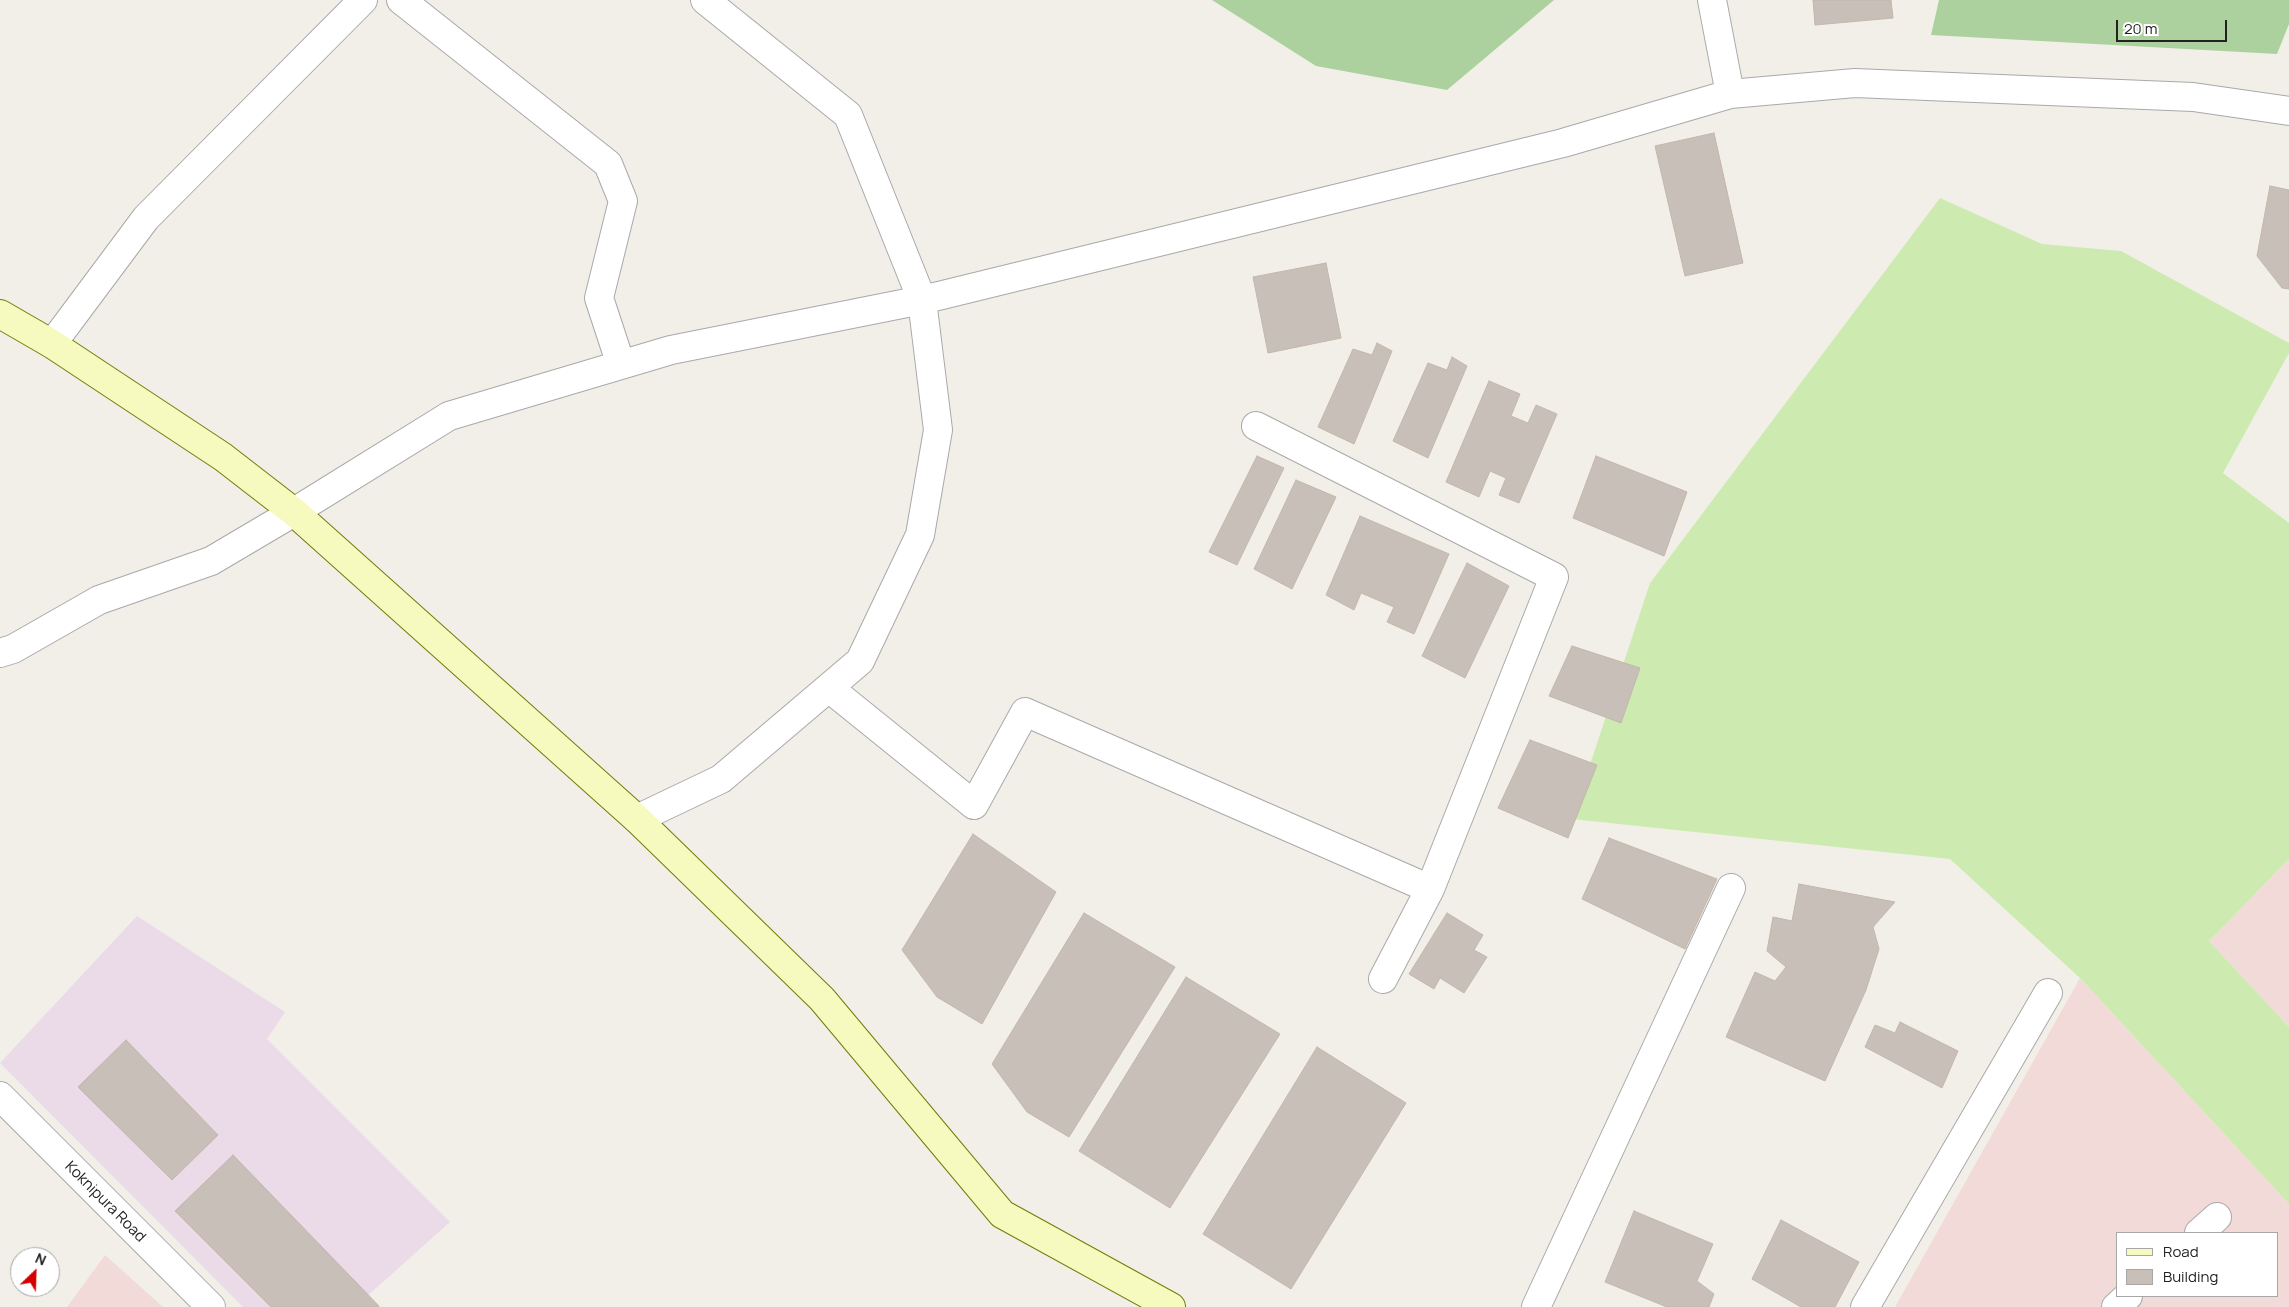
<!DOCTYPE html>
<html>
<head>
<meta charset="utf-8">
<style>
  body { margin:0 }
  #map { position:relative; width:2289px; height:1307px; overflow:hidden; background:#f2efe9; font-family:Manrope,sans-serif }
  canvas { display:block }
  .legend { position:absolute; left:2116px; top:1232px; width:162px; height:65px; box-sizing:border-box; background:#fff; border:1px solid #a7a7a7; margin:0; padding:6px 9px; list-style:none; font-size:15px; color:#222 }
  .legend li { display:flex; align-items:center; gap:10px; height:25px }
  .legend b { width:25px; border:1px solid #a7a7a7 }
  .north { position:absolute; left:10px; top:1247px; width:50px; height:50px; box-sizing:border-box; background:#fff; border:1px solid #a7a7a7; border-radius:50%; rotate:24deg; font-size:14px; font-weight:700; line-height:20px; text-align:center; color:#222 }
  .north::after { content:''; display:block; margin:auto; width:18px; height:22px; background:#d40000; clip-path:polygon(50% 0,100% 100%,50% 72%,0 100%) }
  .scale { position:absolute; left:2116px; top:20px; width:111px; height:22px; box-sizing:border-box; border:2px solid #222; border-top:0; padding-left:6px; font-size:15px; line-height:18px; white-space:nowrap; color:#222; -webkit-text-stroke:4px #fff; paint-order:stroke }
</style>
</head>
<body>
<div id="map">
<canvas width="2289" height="1307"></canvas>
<ul class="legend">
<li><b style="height:6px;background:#f7fabf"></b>Road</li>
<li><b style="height:14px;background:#c7bfb8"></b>Building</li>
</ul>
<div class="north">N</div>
<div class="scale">20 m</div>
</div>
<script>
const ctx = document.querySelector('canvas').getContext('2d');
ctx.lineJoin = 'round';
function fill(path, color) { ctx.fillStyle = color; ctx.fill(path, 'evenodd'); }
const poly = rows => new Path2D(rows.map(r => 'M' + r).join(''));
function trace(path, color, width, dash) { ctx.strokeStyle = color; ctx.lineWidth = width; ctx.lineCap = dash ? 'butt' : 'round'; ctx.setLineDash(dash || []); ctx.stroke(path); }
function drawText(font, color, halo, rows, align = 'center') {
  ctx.font = font + ' Manrope,sans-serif'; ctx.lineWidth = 5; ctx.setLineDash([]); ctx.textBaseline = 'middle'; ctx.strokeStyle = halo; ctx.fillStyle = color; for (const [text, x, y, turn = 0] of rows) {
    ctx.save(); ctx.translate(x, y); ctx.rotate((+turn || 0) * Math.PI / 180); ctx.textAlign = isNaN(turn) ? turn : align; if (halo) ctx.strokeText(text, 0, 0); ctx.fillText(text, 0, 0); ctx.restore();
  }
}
fill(poly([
  [2289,859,2289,1027,2209,941],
  [2080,978,2289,1204,2289,1307,1895,1307],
  [2118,1233,2278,1233,2278,1296,2118,1296],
  [105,1255,163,1307,67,1307]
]), '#f2dad9');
fill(poly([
  [137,916,285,1012,267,1039,450,1222,355,1307,243,1307,0,1063]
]), '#ebdbe8');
fill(poly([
  [1940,198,2042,244,2121,251,2289,343,2289,353,2223,473,2289,523,2289,859,2209,941,2289,1027,2289,1204,2080,978,1950,859,1572,819,1650,583]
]), '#cdebb0');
fill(poly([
  [1212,0,1554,0,1447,90,1316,66],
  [1939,0,2289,0,2289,24,2277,54,1931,35]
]), '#add19e');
const building = poly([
  [1813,0,1891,0,1893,18,1815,25,1813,0],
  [1714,133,1743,263,1685,276,1655,146,1714,133],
  [2270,186,2289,190,2289,289,2282,288,2257,256,2270,186],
  [1326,263,1341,338,1268,353,1253,277,1326,263],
  [1377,343,1392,351,1354,444,1318,427,1353,349,1372,355,1377,343],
  [1452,357,1467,366,1428,458,1393,441,1428,363,1447,370,1452,357],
  [1489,381,1520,394,1511,416,1528,423,1536,405,1557,414,1519,503,1499,495,1506,478,1490,471,1479,497,1446,482,1489,381],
  [1257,456,1284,468,1237,565,1209,552,1257,456],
  [1596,456,1687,492,1664,556,1573,518,1596,456],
  [1296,480,1336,497,1292,589,1254,569,1296,480],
  [1360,516,1449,554,1414,634,1387,622,1394,607,1361,593,1354,610,1326,595,1360,516],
  [1467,563,1509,586,1465,678,1422,656,1467,563],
  [1572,646,1640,668,1621,723,1549,696,1572,646],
  [1530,740,1597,765,1568,838,1498,808,1530,740],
  [973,834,1056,892,982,1024,937,997,902,950,973,834],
  [1609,838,1717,879,1685,949,1582,899,1609,838],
  [1799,884,1895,902,1873,927,1879,949,1866,990,1825,1081,1726,1037,1755,972,1775,981,1786,967,1767,951,1773,917,1792,921,1799,884],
  [1084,913,1175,967,1069,1137,1027,1112,992,1064,1084,913],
  [1447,913,1483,935,1474,950,1487,957,1464,993,1440,978,1434,989,1409,974,1447,913],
  [1186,977,1280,1034,1170,1208,1079,1151,1186,977],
  [1900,1022,1958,1051,1942,1088,1865,1047,1875,1025,1895,1033,1900,1022],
  [126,1040,218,1135,172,1180,78,1087,126,1040],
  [1317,1047,1406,1103,1291,1289,1203,1234,1317,1047],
  [233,1155,379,1306,378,1307,271,1307,175,1211,233,1155],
  [1634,1211,1713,1244,1697,1281,1714,1294,1709,1307,1667,1307,1605,1282,1634,1211],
  [1781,1220,1859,1262,1835,1307,1801,1307,1752,1279,1781,1220]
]);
fill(building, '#c7bfb8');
trace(building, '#c4b6ab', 1);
const street = poly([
  [401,0,608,164,623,201,599,298,621,365],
  [1712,0,1730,94],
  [52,344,146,218,363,0],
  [0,653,13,649,99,600,211,561,294,512,449,416,671,350,922,300,1563,143,1730,94,1855,83,2193,97,2289,111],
  [829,688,974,805,1025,712,1430,889,1554,577,1256,426],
  [637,819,721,779,860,661,920,535,938,430,922,300,848,115,705,0],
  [1383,979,1430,889],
  [0,1096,211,1307],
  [2199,1233,2217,1217],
  [1536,1307,1731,888],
  [1865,1307,2048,993],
  [2116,1307,2128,1296]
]);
const secondary = poly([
  [0,314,52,344,223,457,294,512,637,819,822,999,1002,1214,1171,1307]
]);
trace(street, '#a9a9a9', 30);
trace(secondary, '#707d05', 30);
trace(street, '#fff', 28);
trace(secondary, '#f7fabf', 28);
drawText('15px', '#222', '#fff', [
  ["Koknipura Road",105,1202,45]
]);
</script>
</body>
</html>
